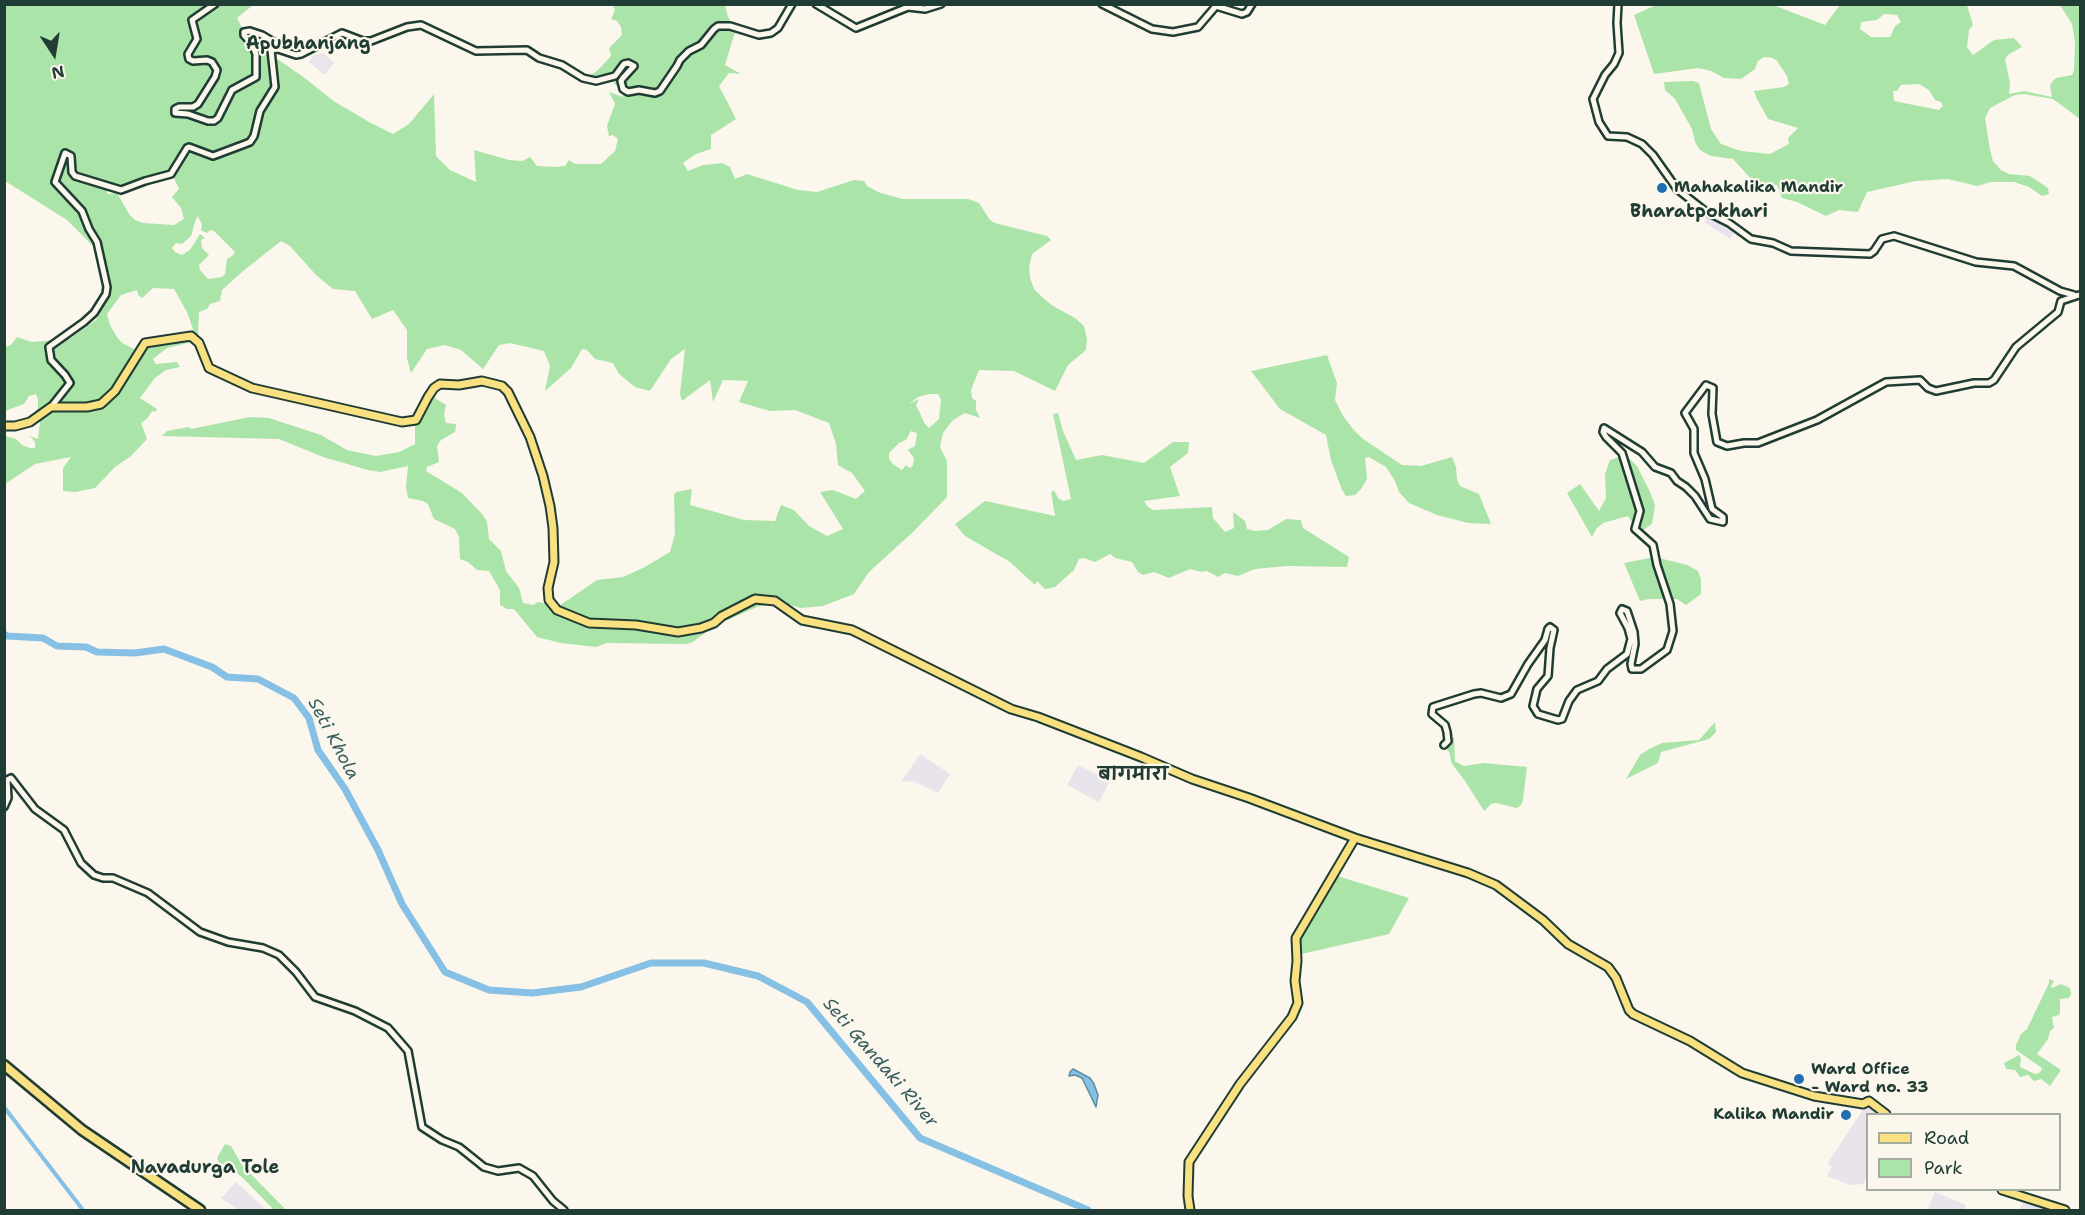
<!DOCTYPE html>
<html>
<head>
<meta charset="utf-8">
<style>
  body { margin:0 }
  #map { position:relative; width:2085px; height:1215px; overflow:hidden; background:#fbf7ec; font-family:"Shantell Sans",sans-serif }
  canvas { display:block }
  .frame { position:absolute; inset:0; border:6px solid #1f3d34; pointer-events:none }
  .legend { position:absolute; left:1866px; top:1113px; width:195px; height:78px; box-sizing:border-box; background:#fbf7ec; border:2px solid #a3ada2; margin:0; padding:8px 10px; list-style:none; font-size:18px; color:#1f3d34 }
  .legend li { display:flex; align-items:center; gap:12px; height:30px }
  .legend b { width:30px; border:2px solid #a3ada2 }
  .north { position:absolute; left:24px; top:24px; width:60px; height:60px; -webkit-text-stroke:4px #fbf7ec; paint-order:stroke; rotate:168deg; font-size:16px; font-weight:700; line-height:24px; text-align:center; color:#1f3d34 }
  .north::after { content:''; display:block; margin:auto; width:21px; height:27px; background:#1f3d34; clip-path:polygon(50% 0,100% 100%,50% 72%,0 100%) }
</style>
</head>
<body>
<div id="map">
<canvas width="2085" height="1215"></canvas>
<div class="frame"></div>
<ul class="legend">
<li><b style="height:8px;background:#f9e181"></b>Road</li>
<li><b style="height:16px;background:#abe4a8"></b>Park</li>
</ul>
<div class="north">N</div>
</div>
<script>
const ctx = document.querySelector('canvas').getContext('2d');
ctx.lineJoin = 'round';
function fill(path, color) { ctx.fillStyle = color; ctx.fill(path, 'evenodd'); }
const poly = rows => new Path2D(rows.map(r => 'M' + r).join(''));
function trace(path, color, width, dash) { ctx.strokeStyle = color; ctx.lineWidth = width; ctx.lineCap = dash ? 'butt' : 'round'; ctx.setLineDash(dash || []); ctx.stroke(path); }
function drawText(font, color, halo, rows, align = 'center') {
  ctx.font = font + ' "Shantell Sans","Playpen Sans Deva",sans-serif'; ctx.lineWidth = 4.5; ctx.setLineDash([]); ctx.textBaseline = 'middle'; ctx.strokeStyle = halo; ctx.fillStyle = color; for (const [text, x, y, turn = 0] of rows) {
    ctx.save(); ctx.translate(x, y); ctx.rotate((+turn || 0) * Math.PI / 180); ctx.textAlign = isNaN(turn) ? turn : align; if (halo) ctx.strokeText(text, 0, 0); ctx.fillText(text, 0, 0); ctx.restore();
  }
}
fill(poly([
  [323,53,334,63,325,75,309,62,313,56],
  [1709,214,1735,231,1730,239,1704,222],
  [920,754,950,774,938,793,913,781,901,782],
  [1078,765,1110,781,1099,802,1067,785],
  [1866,1105,1880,1114,1868,1114,1867,1171,1864,1184,1850,1185,1827,1176,1832,1166,1827,1164],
  [236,1182,267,1210,239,1210,221,1198],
  [1935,1192,1966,1205,1964,1210,1927,1210],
  [2026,1198,2056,1210,2019,1210]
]), '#e9e4ec');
fill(poly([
  [5,5,253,5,237,18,245,34,254,43,302,76,335,102,371,123,393,134,409,124,434,94,436,156,450,170,476,182,474,150,509,160,522,161,530,157,537,166,555,167,565,166,569,160,575,164,601,164,615,151,618,139,613,135,609,136,607,126,615,104,609,92,623,97,622,91,612,81,604,77,592,78,589,76,597,71,611,56,609,48,622,35,621,27,617,21,611,19,615,10,613,5,725,5,727,14,735,32,725,65,741,74,729,73,719,86,736,119,711,135,711,149,696,154,683,163,688,171,703,165,722,163,730,167,735,179,747,174,798,190,817,192,854,180,864,181,867,186,878,192,902,199,968,199,979,203,990,220,995,223,1047,236,1051,240,1032,254,1029,267,1030,278,1034,289,1043,298,1053,306,1075,318,1084,326,1087,339,1086,350,1068,365,1055,391,1014,371,979,370,971,390,972,398,976,401,976,410,980,418,965,413,953,420,943,433,940,447,947,461,947,497,913,532,869,572,854,594,823,606,801,608,780,602,757,607,714,626,693,642,686,644,607,643,596,647,561,643,537,637,514,609,507,609,500,605,500,590,489,571,477,570,468,562,460,559,459,537,455,529,434,519,428,504,423,501,408,498,406,487,408,466,380,472,368,470,323,457,279,439,162,436,167,431,189,427,191,429,250,417,269,418,321,435,347,450,376,456,399,452,415,444,415,426,430,401,430,388,435,398,446,405,444,415,446,423,456,424,456,427,455,432,441,440,437,446,439,462,427,467,426,471,462,493,483,515,487,522,489,539,501,551,506,571,519,588,523,603,533,605,538,602,559,606,597,580,623,577,643,568,670,552,675,533,674,495,676,492,692,489,690,505,744,520,775,521,781,505,794,510,809,526,827,536,843,529,820,492,833,490,856,499,865,491,852,473,838,465,836,444,829,423,795,410,770,411,739,402,748,381,723,380,713,402,710,380,682,401,680,394,685,349,671,359,650,391,635,387,619,374,613,363,595,359,587,350,582,349,571,368,545,391,550,366,544,351,510,343,499,345,483,369,461,350,445,345,427,349,411,373,407,358,407,330,393,310,372,319,355,291,333,289,316,275,290,246,281,241,242,272,222,290,220,301,210,304,207,309,199,312,198,334,192,342,167,348,153,359,156,364,177,362,180,367,166,370,155,378,140,398,157,409,155,412,152,411,147,419,141,423,147,439,131,456,115,467,95,488,75,492,63,491,63,468,71,457,35,464,5,484,5,436,16,439,22,445,30,448,35,448,35,442,30,436,38,439,40,422,29,419,38,408,38,400,36,394,29,396,24,404,5,411,5,396,6,396,5,347,11,345,17,337,32,342,69,339,96,320,111,293,101,254,67,220,5,181],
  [172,174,179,189,172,197,181,208,184,219,174,225,143,223,135,220,129,214,117,193,107,194,107,191,124,188,132,183,154,176],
  [198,216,202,225,201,230,207,233,210,230,214,231,235,252,232,256,227,259,225,274,222,277,208,279,200,270,199,265,209,255,202,248,201,240,205,238,200,234,190,250,182,255,175,252,172,248,176,243,182,244,191,236,196,219],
  [153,288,174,289,187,312,193,329,188,335,139,347,136,350,122,343,117,337,110,325,107,314,121,295,137,290,138,295,142,298],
  [929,394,938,394,941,399,939,419,929,428,925,424,916,405,919,399,909,404,918,397],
  [911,431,917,433,915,446,908,450,914,458,913,465,910,468,906,465,902,470,893,464,889,459,889,453,899,443,906,440],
  [1656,5,1773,5,1825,25,1840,5,1967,5,1973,25,1969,30,1967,47,1973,55,1994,40,2014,38,2022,47,2009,54,2005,59,2010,83,2009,94,2024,91,2052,97,2050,86,2052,82,2056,78,2072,75,2074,70,2075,42,2072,24,2060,5,2080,5,2080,119,2053,99,2024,94,2015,95,1990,108,1985,118,1990,150,1993,161,2001,170,2009,174,2030,176,2048,188,2049,194,2042,196,2029,187,2014,182,1991,182,1977,186,1948,179,1916,181,1867,192,1858,212,1839,210,1826,216,1797,202,1782,198,1777,185,1763,186,1754,182,1733,159,1711,156,1700,150,1695,142,1692,129,1675,99,1665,90,1664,82,1693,81,1699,83,1711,129,1721,144,1741,151,1770,154,1789,144,1788,138,1798,128,1768,119,1756,97,1754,91,1784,87,1789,84,1787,76,1777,61,1773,58,1764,57,1758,61,1755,69,1741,79,1724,78,1711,71,1698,68,1654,74,1634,15],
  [1884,14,1897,15,1901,22,1895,26,1890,37,1871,37,1860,29,1861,22,1877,20],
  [1919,84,1929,90,1935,100,1941,102,1943,106,1939,110,1894,101,1893,91,1897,91,1901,85],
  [1327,355,1337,383,1335,400,1343,416,1353,429,1363,439,1402,465,1421,466,1452,457,1456,467,1457,480,1460,486,1479,494,1491,524,1468,523,1437,515,1409,503,1399,492,1395,481,1386,467,1369,457,1365,458,1367,479,1361,489,1355,495,1346,496,1342,490,1331,460,1326,435,1280,409,1251,371],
  [1058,413,1063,431,1076,460,1102,455,1144,463,1173,442,1189,442,1188,453,1170,467,1180,496,1144,501,1148,507,1153,510,1212,507,1213,518,1225,532,1234,528,1233,512,1245,521,1247,529,1255,531,1268,530,1286,519,1301,520,1303,528,1349,557,1347,567,1287,566,1255,569,1238,576,1225,573,1218,577,1207,571,1201,572,1190,569,1169,578,1154,572,1143,575,1138,572,1132,562,1115,558,1110,554,1095,562,1084,558,1079,559,1074,570,1055,587,1045,589,1037,581,1035,585,1010,562,965,536,955,524,985,501,1055,516,1051,492,1054,490,1058,498,1063,501,1071,499,1053,414],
  [1626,455,1637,466,1650,492,1655,505,1652,524,1642,531,1635,527,1628,516,1603,523,1596,529,1592,537,1567,493,1580,484,1599,511,1606,498,1605,474,1610,460],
  [1655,557,1687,565,1698,571,1701,579,1701,594,1686,605,1677,599,1649,599,1640,601,1624,563],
  [1715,722,1716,732,1709,739,1661,752,1658,763,1626,779,1640,755,1649,749,1662,743,1699,740],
  [1454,737,1455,761,1464,766,1484,763,1527,767,1523,800,1521,805,1517,808,1496,803,1491,804,1484,811,1465,781,1452,764,1449,752,1444,745],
  [1334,875,1409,898,1389,934,1297,955,1295,946],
  [2049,979,2054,981,2051,986,2052,988,2061,984,2070,988,2071,994,2069,998,2060,999,2060,1012,2059,1015,2052,1017,2054,1028,2050,1031,2048,1039,2037,1054,2061,1070,2050,1086,2041,1079,2034,1081,2028,1075,2020,1077,2015,1070,2006,1069,2004,1063,2019,1055,2021,1058,2020,1067,2035,1074,2039,1073,2041,1071,2042,1068,2016,1050,2016,1045,2021,1034,2027,1029,2049,983],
  [225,1144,231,1146,242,1165,286,1210,274,1210,245,1180,229,1166,219,1163,217,1158]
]), '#abe4a8');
const water = poly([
  [1073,1069,1090,1078,1094,1084,1098,1095,1096,1107,1082,1078,1075,1075,1069,1076,1070,1072,1073,1069]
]);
fill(water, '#86c0e5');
trace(water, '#5d8c9e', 1.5);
trace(poly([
  [4,1107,83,1210]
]), '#86c0e5', 4);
trace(poly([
  [4,634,7,636,43,638,57,646,86,647,97,652,135,653,164,649,212,667,227,677,258,679,294,698,309,718,318,750,345,789,378,850,402,904,445,972,489,990,532,993,581,987,651,963,704,963,758,976,807,1002,920,1138,1088,1210]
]), '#86c0e5', 7);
const minor = poly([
  [215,4,192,20,197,39,188,54,189,59,193,61,207,60,212,62,217,70,215,77,198,104,193,107,179,107,175,109,175,113,188,114,208,121,214,121,218,118,232,90,256,77,256,54,252,44,244,35,244,32,250,31,262,35,285,49],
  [816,4,856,28,908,7,925,9,941,4],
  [1102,4,1152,29,1173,32,1198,27,1216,6,1242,14,1247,12,1252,4],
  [1618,4,1617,23,1619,53,1614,64,1605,75,1593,99,1599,122,1608,136,1627,137,1642,144,1653,155,1677,189,1705,211,1729,223,1751,239,1773,243,1791,251,1870,254,1874,251,1882,239,1894,236,1976,262,2014,266,2060,291,2074,295],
  [51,407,70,383,65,375,51,360,49,347,84,322,94,313,106,294,107,287,97,242,89,229,82,211,55,182,65,153,71,156,72,172,75,176,121,190,145,181,171,174,187,148,189,147,213,156,245,144,250,142,254,136,260,111,275,87,271,50,278,49,296,55,301,54,342,33,363,41,371,41,407,27,421,25,476,51,527,50,539,58,562,65,583,78,596,81,615,76,624,64,628,63,634,66,623,78,621,81,623,89,628,92,639,90,655,93,660,91,677,66,680,60,689,51,701,45,714,29,718,26,730,26,759,35,771,33,778,28,792,4],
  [1444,745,1448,741,1447,732,1445,725,1432,714,1433,707,1474,694,1481,693,1501,698,1511,694,1528,664,1545,640,1548,629,1550,627,1554,630,1550,648,1548,676,1537,689,1533,706,1538,714,1558,720,1562,719,1569,701,1577,690,1598,681,1607,669,1627,654,1631,639,1628,628,1620,613,1622,609,1627,611,1634,632,1635,644,1631,664,1632,669,1641,669,1667,650,1673,631,1670,604,1657,565,1653,545,1635,529,1640,511,1622,453,1606,437,1603,432,1604,428,1642,452,1655,467,1671,473,1677,481,1686,487,1695,496,1710,519,1723,522,1723,517,1712,509,1705,479,1694,453,1694,429,1685,413,1706,385,1713,388,1712,414,1717,442,1727,446,1744,443,1758,443,1817,420,1886,382,1920,380,1928,388,1936,391,1974,383,1989,383,1994,380,2016,347,2058,312,2061,301,2079,295],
  [4,807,8,798,7,780,11,778,35,809,64,830,81,863,94,875,103,878,113,878,148,893,200,932,228,942,263,948,279,955,296,972,315,997,355,1011,388,1028,408,1051,422,1127,442,1140,459,1147,484,1167,498,1171,519,1168,533,1176,553,1201,564,1210]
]);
const major = poly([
  [4,426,15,426,30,422,51,407,87,407,101,404,115,391,145,343,191,336,199,343,209,368,252,388,402,422,416,420,428,397,434,388,440,384,459,385,482,381,502,386,508,392,530,437,543,476,550,506,553,528,554,562,548,588,549,600,557,610,589,623,636,625,678,632,701,628,714,623,722,616,755,599,775,601,802,620,852,630,1011,709,1038,717,1141,757,1192,779,1249,798,1355,838,1468,873,1496,885,1543,920,1568,944,1608,967,1616,978,1629,1010,1633,1014,1690,1041,1742,1073,1814,1096,1863,1104,1869,1101,1886,1114],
  [2002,1190,2065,1210],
  [1190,1210,1188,1196,1189,1162,1240,1084,1292,1017,1298,1003,1295,981,1297,961,1296,938,1355,838]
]);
const highway = poly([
  [4,1065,82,1130,200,1210]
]);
trace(minor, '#1f3d34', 10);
trace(major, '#1f3d34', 11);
trace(highway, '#1f3d34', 13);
trace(minor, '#fbf7ec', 5);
trace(major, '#f9e181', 7);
trace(highway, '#f9e181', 8);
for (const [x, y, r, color] of [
  [1662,188,6,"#1f6fb2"],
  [1799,1079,6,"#1f6fb2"],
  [1846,1115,6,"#1f6fb2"]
]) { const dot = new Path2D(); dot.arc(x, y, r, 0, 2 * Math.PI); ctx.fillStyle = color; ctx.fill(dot); trace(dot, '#fbf7ec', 2); }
drawText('bold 16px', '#1f3d34', '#fbf7ec', [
  ["Mahakalika Mandir",1674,188],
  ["Ward Office",1811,1070],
  ["- Ward no. 33",1811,1088],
  ["Kalika Mandir",1834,1115,"right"]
], 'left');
drawText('bold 18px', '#1f3d34', '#fbf7ec', [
  ["Apubhanjang",308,44],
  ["Bharatpokhari",1699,212],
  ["बागमारा",1133,775],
  ["Navadurga Tole",205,1168]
]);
drawText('italic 18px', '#395e60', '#fbf7ec', [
  ["Seti Khola",333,739,62],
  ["Seti Gandaki River",880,1063,49]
]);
</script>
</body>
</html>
